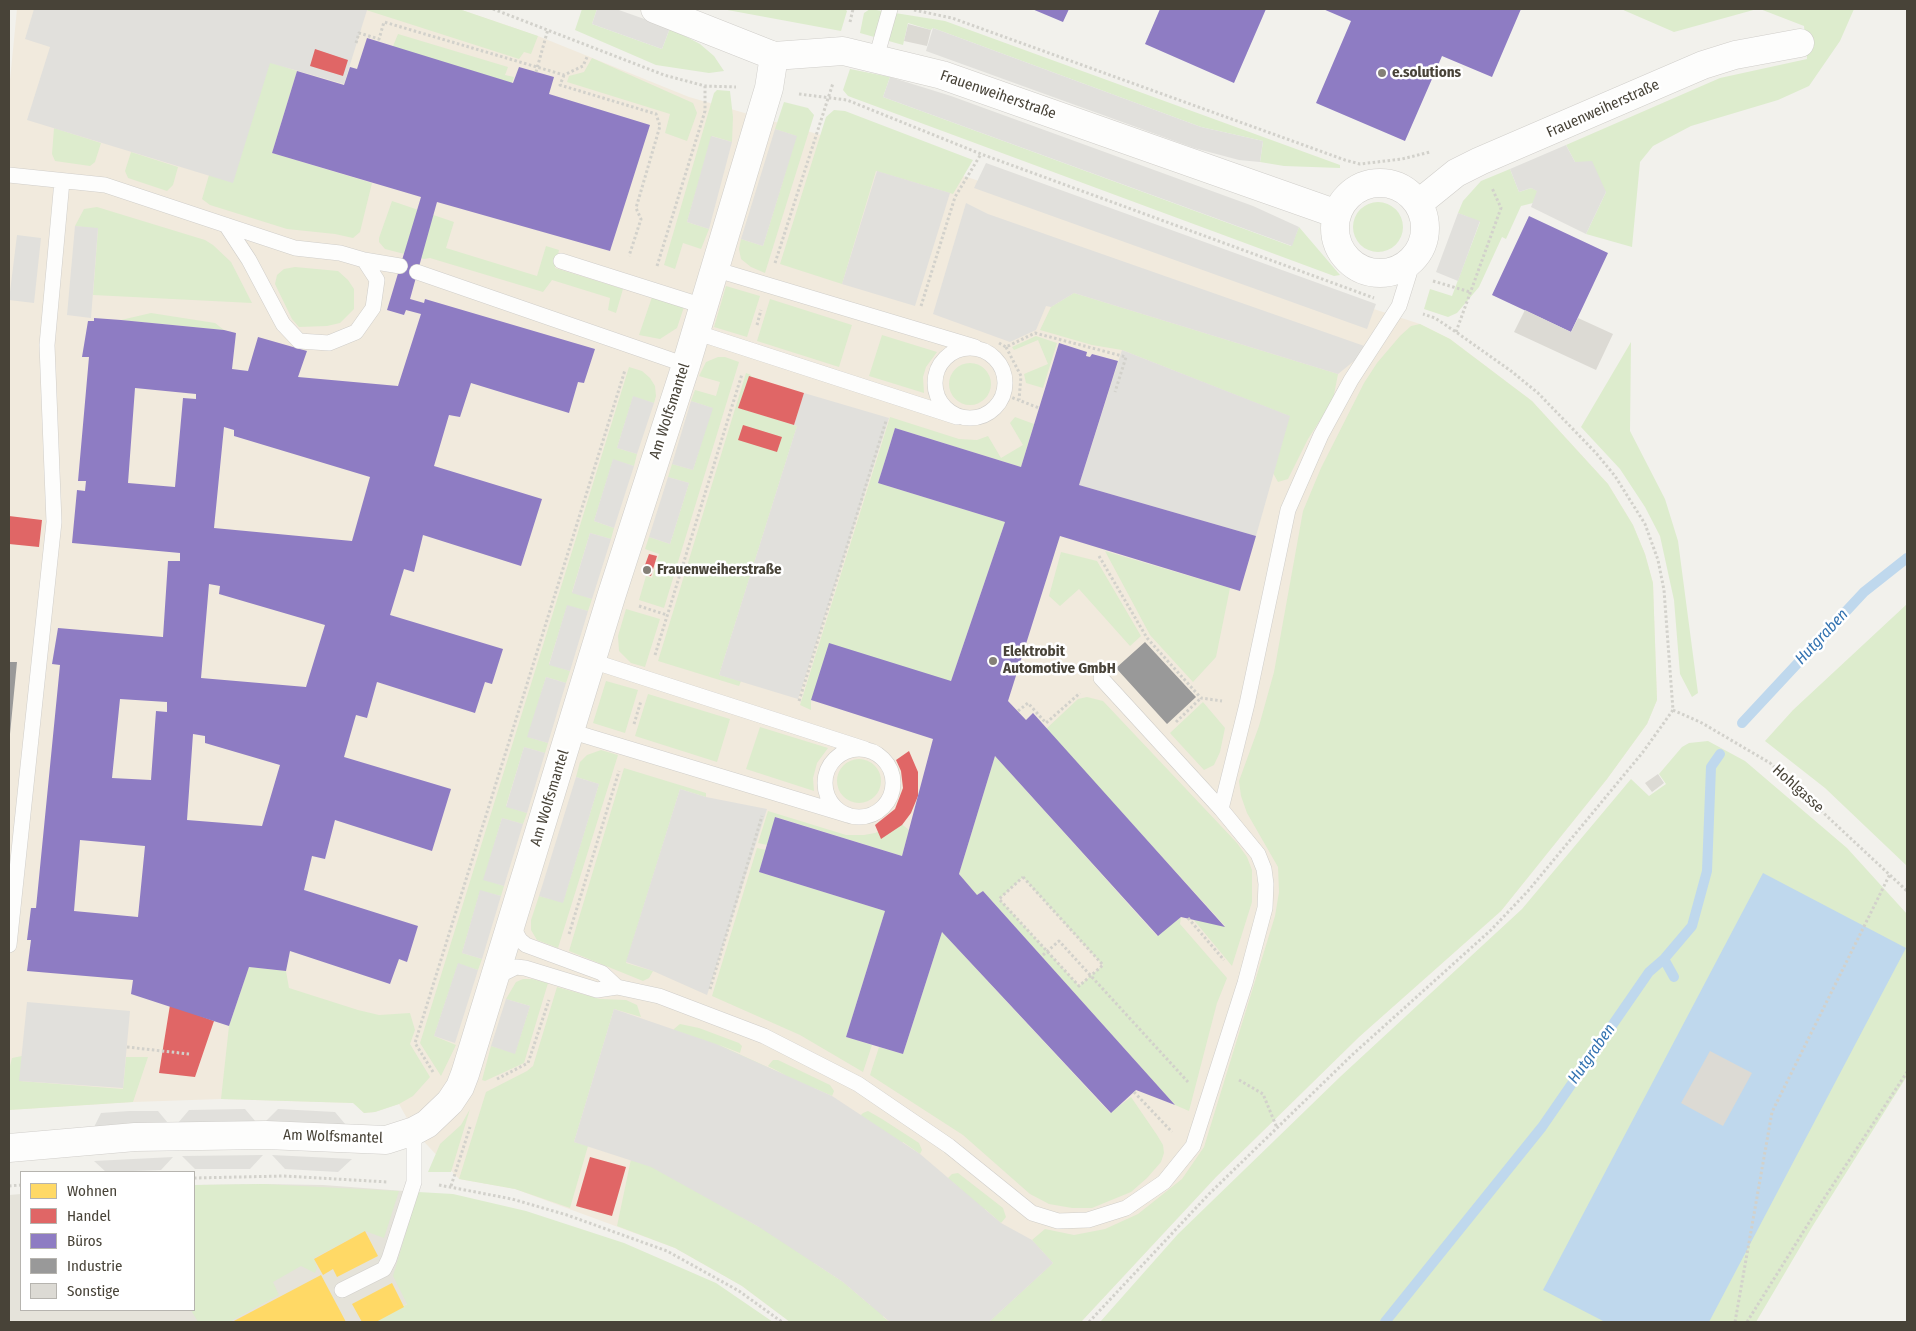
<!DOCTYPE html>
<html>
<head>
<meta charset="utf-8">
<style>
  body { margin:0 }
  #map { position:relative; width:1916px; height:1331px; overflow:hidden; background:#f2f1ec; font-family:"Fira Sans Condensed",sans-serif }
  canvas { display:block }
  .frame { position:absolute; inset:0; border:10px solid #484338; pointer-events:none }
  .legend { position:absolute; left:20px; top:1171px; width:175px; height:140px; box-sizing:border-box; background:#fff; border:1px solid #b6b4af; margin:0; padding:6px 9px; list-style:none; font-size:15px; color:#484338 }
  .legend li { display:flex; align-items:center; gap:10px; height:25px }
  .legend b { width:25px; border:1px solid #b6b4af }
</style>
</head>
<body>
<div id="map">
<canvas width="1916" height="1331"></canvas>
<div class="frame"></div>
<ul class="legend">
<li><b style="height:14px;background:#ffd966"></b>Wohnen</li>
<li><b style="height:14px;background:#e06666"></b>Handel</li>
<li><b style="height:14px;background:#8e7cc3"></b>Büros</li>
<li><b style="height:14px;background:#999"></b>Industrie</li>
<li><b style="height:14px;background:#dcdad4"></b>Sonstige</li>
</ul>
</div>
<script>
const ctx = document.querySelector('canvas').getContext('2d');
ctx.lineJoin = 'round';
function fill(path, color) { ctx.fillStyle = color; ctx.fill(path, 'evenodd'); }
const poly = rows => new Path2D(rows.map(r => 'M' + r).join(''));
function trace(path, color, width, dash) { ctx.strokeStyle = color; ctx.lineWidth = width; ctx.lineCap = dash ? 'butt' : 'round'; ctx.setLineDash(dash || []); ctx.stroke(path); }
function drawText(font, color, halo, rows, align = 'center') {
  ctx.font = font + ' "Fira Sans Condensed",sans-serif'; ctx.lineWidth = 5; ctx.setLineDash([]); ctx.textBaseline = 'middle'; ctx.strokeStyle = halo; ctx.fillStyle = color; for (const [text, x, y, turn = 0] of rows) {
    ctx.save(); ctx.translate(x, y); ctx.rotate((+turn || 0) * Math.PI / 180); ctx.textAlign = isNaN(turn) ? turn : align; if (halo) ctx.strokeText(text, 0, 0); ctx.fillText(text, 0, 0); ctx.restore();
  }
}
fill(poly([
  [263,1184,323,1185,418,1192,407,1304,372,1322,9,1322,9,1195,21,1194,21,1310,194,1310,194,1185]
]), '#e5e3da');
fill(poly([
  [17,9,459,9,538,36,689,97,970,178,1420,324,1450,339,1532,401,1608,484,1633,525,1645,554,1653,583,1657,700,1647,724,1607,779,1501,911,1359,1037,1216,1177,1081,1322,790,1322,742,1286,675,1248,515,1189,459,1179,414,1131,399,1104,375,1112,364,1113,354,1103,221,1099,133,1102,9,1110,9,90]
]), '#f1eadd');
fill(poly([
  [363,9,459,9,538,36,531,54,524,52,519,59],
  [582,9,597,9,592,24,662,49,670,28,700,44,714,56,724,71,709,73,656,65,575,30],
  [722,9,845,9,847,11,841,31],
  [870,9,945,21,1340,165,1340,168,1284,166,1260,162,1263,141,1201,127,933,28,931,30,908,23,903,45,860,33,864,13],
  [1621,9,1757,9,1674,32],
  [1760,9,1854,9,1840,41,1809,86,1778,100,1691,126,1653,146,1640,162,1632,247,1586,234,1606,192,1575,162,1566,145,1720,78,1807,59,1804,26],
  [398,34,508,67,505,75,514,77,510,89,391,51],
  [592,58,693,103,697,113,687,141,665,133,670,114,567,82,569,76,584,72],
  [270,62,297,71,272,153,372,183,360,232,353,238,335,234,287,229,210,205,202,199,209,175],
  [850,69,890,77,883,97,1291,246,1299,227,1340,275,1334,276,848,96,843,90],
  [717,90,730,91,733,117,732,142,712,136,687,222,709,229,701,249,683,243,675,269,664,265,714,93],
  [784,102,808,108,814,115,765,273,751,267,741,259,739,249,741,239,763,246,782,184,796,136,775,129],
  [834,110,845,111,973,160,953,194,876,171,842,284,780,264,826,117],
  [54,128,101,143,95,162,90,166,55,161,52,154],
  [131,152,178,167,173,185,167,191,128,178,125,171],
  [1510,169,1519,192,1531,188,1538,191,1533,203,1521,206,1506,239,1502,237,1479,287,1457,313,1448,317,1424,309,1430,289,1452,296,1480,222,1458,213,1463,201,1481,181],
  [392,201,454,222,446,248,537,276,546,246,559,250,555,268,623,289,616,313,608,310,610,298,552,280,543,292,430,258,424,259,385,249,379,242,379,238],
  '1353 227a25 25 0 1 1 50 0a25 25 0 1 1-50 0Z',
  [97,207,205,240,213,245,231,262,252,303,93,295,98,229,75,226,84,209],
  [295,267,338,271,348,280,354,289,354,309,340,323,327,326,299,327,292,319,275,284,277,275,284,269],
  [726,286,760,296,747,337,714,327],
  [1074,293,1338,374,1333,400,1308,439,1288,479,1278,482,1273,473,1289,416,1122,350,1092,345,1040,330,1051,307],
  [652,297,684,307,677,328,660,339,639,335],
  [770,299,852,325,839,367,757,341],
  [151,313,215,323,224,330,121,320],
  [1420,324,1450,339,1532,401,1608,484,1633,525,1645,554,1653,583,1657,700,1647,724,1607,779,1501,911,1359,1037,1216,1177,1081,1322,989,1322,1053,1263,1032,1240,1045,1229,1074,1235,1105,1229,1138,1214,1182,1179,1204,1147,1275,916,1279,892,1278,867,1247,813,1241,796,1239,781,1259,726,1274,672,1303,511,1321,468,1364,383,1377,363,1400,336,1411,326],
  [882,335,937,352,926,367,923,377,924,393,869,376],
  [1036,336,1057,343,1043,388,1026,383,1024,374,1048,364,1038,340,1014,350,1012,347],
  [1631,342,1630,431,1665,499,1678,541,1698,693,1692,697,1680,674,1674,600,1660,536,1645,507,1620,469,1581,427],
  [718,357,725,357,739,362,664,608,639,600,646,576,652,578,659,554,645,549,649,537,670,544,689,483,668,477,672,464,693,470,712,408,691,401,695,390,716,396,720,382,699,376,706,362],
  '949 384a21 21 0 1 1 42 0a21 21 0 1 1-42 0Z',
  [629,367,642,371,650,378,655,386,656,396,654,403,633,397,617,448,637,454,634,466,613,460,594,521,614,528,611,539,590,533,572,592,592,599,588,611,567,606,549,664,570,671,566,683,546,677,528,737,548,743,545,753,524,747,506,806,527,813,523,824,502,818,484,879,504,886,501,896,480,891,462,953,482,959,478,970,458,964,434,1036,456,1045,441,1076,420,1043],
  [746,373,751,375,739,408,797,426,719,675,741,681,739,686,658,661],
  [890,417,959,439,977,440,988,436,1001,458,1023,445,1010,423,1015,417,1034,424,1021,467,895,428,878,483,1005,522,951,681,811,700,811,710,800,705],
  [1105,551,1230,588,1216,657,1193,682,1150,635],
  [1061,552,1097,561,1141,636,1130,646,1079,589,1060,606,1049,596],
  [1907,604,1907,866,1825,788,1765,741,1793,710],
  [626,609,660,619,645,667,631,663,619,651,618,636],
  [606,681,638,690,625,733,593,723],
  [648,694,730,719,717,762,635,736],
  [1087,697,1103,701,1237,843,1247,857,1252,870,1252,902,1232,966,1193,919,1225,926,1046,729,1078,699],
  [1203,702,1225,728,1220,752,1214,765,1204,770,1170,733],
  [760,727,828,748,817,763,813,778,814,791,746,769],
  [1708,741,1745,761,1847,848,1907,914,1907,1076,1812,1227,1756,1322,1100,1322,1178,1234,1341,1076,1522,909,1631,779,1649,796,1666,784,1659,774,1682,747,1689,743],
  [601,750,618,755,558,948,537,940,531,930,531,920,539,896,563,902,599,784,576,777,580,762,587,755],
  [995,756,1157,936,1181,917,1180,924,1227,978,1217,1003,1189,1111,1175,1105,983,891,977,895,959,874],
  [1023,877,1103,965,1079,986,999,899],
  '837 781a22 22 0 1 1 44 0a22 22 0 1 1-44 0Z',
  [624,768,706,793,706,797,680,789,626,963,653,971,649,978,643,981,569,951],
  [768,811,846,835,864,835,875,833,899,822,909,830,902,856,776,817,767,845,758,843],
  [757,848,766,850,759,872,885,911,846,1037,872,1045,863,1072,800,1035,712,996],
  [942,932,1110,1113,1131,1097,1157,1135,1163,1145,1164,1153,1161,1162,1147,1178,1131,1192,1092,1208,1072,1208,1049,1204,1030,1194,963,1135,870,1075,879,1047,903,1054],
  [249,967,286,971,289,988,358,1010,379,1015,410,1013,415,1030,410,1044,430,1077,413,1096,399,1104,375,1112,364,1113,353,1103,221,1099,229,1026],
  [523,979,532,979,548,983,524,1063,485,1081,482,1080,491,1046,515,1053,530,1006,506,999,516,982],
  [557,987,600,999,626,1000,637,1005,641,1017,614,1009,574,1142,588,1146,570,1208,515,1189,459,1179,486,1092,527,1071,533,1066],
  [680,1024,699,1028,739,1043,742,1046,740,1053,717,1044,787,1076,768,1066,773,1060,778,1060,830,1085,834,1091,832,1096,814,1088,740,1216,759,1227,877,1127,860,1116,863,1113,868,1111,882,1119,919,1143,922,1150,920,1154,903,1142,814,1263,843,1282,870,1305,963,1191,948,1178,952,1174,958,1173,1003,1208,1006,1217,1001,1223,985,1209,883,1317,890,1322,790,1322,742,1286,675,1248,617,1226,631,1159,651,1166,674,1029],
  [22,1056,20,1081,123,1089,126,1057,148,1057,133,1102,9,1110,10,1066,12,1058],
  [470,1109,451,1172,428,1172,440,1144,461,1125],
  [263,1184,399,1191,384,1238,365,1231,314,1258,317,1268,315,1273,301,1266,273,1282,279,1295,229,1322,198,1322,191,1310,194,1310,194,1185],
  [418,1192,453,1194,526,1211,624,1243,716,1283,773,1322,372,1322,407,1304,393,1276]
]), '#ddeccd');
fill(poly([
  [34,9,362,9,367,10,344,84,270,63,233,183,27,120,50,47,25,39],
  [597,9,616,9,670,28,662,49,592,24],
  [933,28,1201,127,1263,141,1260,162,1239,160,1194,148,926,51],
  [890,77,951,96,1253,206,1299,227,1292,246,883,97],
  [775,129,797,136,763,246,741,239],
  [711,136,732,142,709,229,687,222],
  [1566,145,1575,162,1592,161,1606,192,1586,234,1531,207,1537,191,1531,188,1519,192,1510,169],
  [986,163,1376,304,1367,329,974,188],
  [877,171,950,193,915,306,842,284],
  [966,203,988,214,1370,348,1338,374,1074,293,1051,307,1046,306,1036,330,1010,342,933,314],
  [1458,213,1480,221,1458,281,1436,272],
  [75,226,98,228,91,318,67,315],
  [17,235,41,238,34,303,9,300],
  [1122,350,1290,416,1256,536,1079,485],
  [804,393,889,418,798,699,719,675,797,426,794,425],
  [633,396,654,403,637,454,617,448],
  [691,401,713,408,693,470,672,464],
  [613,459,634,466,614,528,594,521],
  [668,477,689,483,670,544,649,537],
  [590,533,611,539,592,599,572,593],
  [567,605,588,611,570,671,549,665],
  [546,677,566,683,548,743,527,737],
  [524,747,545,753,527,813,506,807],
  [576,777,599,784,563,903,539,896],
  [680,789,706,797,767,809,707,995,653,971,626,962],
  [502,818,523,824,504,886,483,880],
  [480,890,501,896,482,959,462,953],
  [458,963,478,970,455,1043,434,1036],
  [506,999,530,1006,515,1054,491,1046],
  [27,1002,130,1011,123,1088,19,1081],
  [614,1009,716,1044,832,1096,920,1154,1001,1223,1032,1240,1053,1263,989,1322,890,1322,843,1282,759,1227,651,1167,574,1142],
  [245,1109,256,1122,178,1123,189,1110],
  [278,1109,335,1112,346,1125,265,1122],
  [129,1111,158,1111,168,1123,94,1127,101,1113],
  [263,1155,250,1169,195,1169,182,1156],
  [272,1155,352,1159,338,1172,285,1169],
  [173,1157,161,1170,106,1172,94,1161]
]), '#e1e0dc');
fill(poly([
  [1763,873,1906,948,1709,1322,1605,1322,1543,1290]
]), '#bfd8ed');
fill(poly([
  [365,1231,378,1256,337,1277,333,1269,323,1275,314,1259],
  [321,1275,346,1322,232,1322],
  [392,1283,404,1307,376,1322,362,1322,352,1304]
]), '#ffd966');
fill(poly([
  [315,49,348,60,343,76,310,66],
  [749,376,804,393,794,425,738,408],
  [743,425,782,437,777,452,738,440],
  [9,516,42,520,39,547,9,544],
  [649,554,657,556,651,576,642,573],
  [909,751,918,772,918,796,911,813,902,825,881,839,875,825,895,809,903,788,901,771,896,760],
  [170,1005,214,1021,195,1077,159,1073],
  [590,1157,626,1167,612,1216,576,1206]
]), '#e06666');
fill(poly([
  [1032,9,1069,9,1063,22],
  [1160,9,1266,9,1234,83,1145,44],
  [1323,9,1521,9,1492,77,1442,56,1405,141,1316,103,1351,21],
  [367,38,513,83,519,67,554,77,549,94,650,125,610,251,437,202,410,299,424,303,425,299,595,349,584,383,578,382,569,413,471,383,460,417,449,415,434,466,542,499,521,566,423,535,414,572,404,569,390,615,503,649,492,684,485,682,475,713,377,682,367,718,356,715,344,757,451,789,432,851,335,820,325,859,312,856,304,890,418,926,407,962,399,959,390,984,290,951,286,971,249,967,229,1026,131,994,133,980,27,971,31,940,27,940,31,908,36,908,60,665,52,664,58,628,163,637,168,561,180,561,180,553,72,543,77,490,85,491,86,481,78,481,89,357,82,357,88,321,94,321,94,318,121,320,224,330,236,333,232,369,248,371,258,337,307,351,298,377,398,386,421,314,406,310,404,315,387,310,421,197,272,153,297,71,344,85,350,67,357,69],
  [135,388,196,394,196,399,183,398,175,487,128,483],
  [224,427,234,430,234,436,370,477,352,541,214,528],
  [209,584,220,586,219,594,325,625,306,687,201,678],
  [120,699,167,702,167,712,156,711,151,780,112,778],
  [193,734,205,736,205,743,280,765,262,826,187,820],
  [80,840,145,846,138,917,74,911],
  [1529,216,1608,253,1571,332,1492,295],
  [1059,343,1087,352,1086,356,1090,357,1092,354,1118,361,1079,485,1256,536,1240,591,1060,536,1008,701,1026,720,1033,713,1225,927,1181,917,1158,936,995,756,959,874,977,895,983,891,1175,1105,1136,1090,1111,1113,942,932,903,1054,846,1037,885,911,759,872,775,817,902,856,933,739,811,700,829,643,951,681,1005,522,878,483,888,451,895,428,1021,467]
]), '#8e7cc3');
fill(poly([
  [1145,642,1196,697,1167,724,1116,668],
  [9,662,17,662,10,734,9,734]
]), '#999');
trace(poly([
  [1742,723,1864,592,1907,558],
  [1664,959,1674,977],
  [1385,1322,1542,1127,1649,972,1664,959,1692,926,1707,871,1711,767,1720,754]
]), '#bfd8ed', 10);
fill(poly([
  [908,24,931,30,927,46,904,41],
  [1525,310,1571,332,1578,318,1613,334,1596,370,1514,332],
  [1658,774,1664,783,1652,792,1645,783],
  [1710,1051,1752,1073,1723,1126,1681,1103]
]), '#dcdad4');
const service = poly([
  [876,58,890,9],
  [9,175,105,185,295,248,340,253,364,260,377,280,373,308,356,332,329,343,299,341,283,324,249,260,226,225],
  [364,260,400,266],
  [561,261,703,306],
  [714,269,975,347],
  [417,272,686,365],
  [695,332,957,417],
  '935 383a35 35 0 1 1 70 0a35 35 0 1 1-70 0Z',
  [592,661,865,749],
  [570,731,848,815],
  '825 783a34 34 0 1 1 68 0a34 34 0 1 1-68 0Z',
  [1221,809,1247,704,1288,510,1321,435,1351,380,1399,306,1409,274,1406,266],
  [511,924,520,940,526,945,602,973,617,987],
  [9,945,54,522,47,345,62,181],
  [494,978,516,967,525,968,597,990,617,987,659,996,764,1036,858,1084,949,1146,1032,1213,1058,1221,1088,1220,1126,1208,1164,1182,1193,1146,1245,983,1265,908,1266,884,1264,869,1258,854,1221,809,1101,678],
  [342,1290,384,1269,389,1259,414,1182,414,1131]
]);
const minor = poly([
  [655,9,774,56,843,51,942,75,1337,214],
  '1335 228a45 45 0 1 1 90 0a45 45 0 1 1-90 0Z',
  [1419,203,1456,173,1480,161,1703,65,1735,55,1800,43],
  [9,1148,135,1137,266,1135,386,1140,414,1131,427,1124,450,1102,460,1087,465,1074,611,597,686,365,769,88,774,56]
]);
trace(service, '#d0ceca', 16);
trace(minor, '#d0ceca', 29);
trace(poly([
  [493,9,664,75,705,86,736,87],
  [914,10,952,18,1345,160,1360,164,1402,159,1430,152],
  [850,22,853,9],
  [356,43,359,33,379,39,384,22,564,75,583,66,587,57],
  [536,72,548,29],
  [564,75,560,85,656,114,660,126,636,208,641,219,629,256],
  [799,94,847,100,981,154,1374,298],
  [775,263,833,83],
  [657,266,705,111,705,86],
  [1433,281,1470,292],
  [921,306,955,197,981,154],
  [757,325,761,310],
  [1456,332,1501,208,1492,188],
  [999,343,1006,347,1035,333,1126,357,1115,392],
  [1006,347,1021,376,1019,400],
  [1003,394,1039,408],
  [1099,556,1147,638,1201,698,1222,701],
  [639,606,667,615],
  [655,655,742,374],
  [799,701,886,421],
  [1673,710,1702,723,1770,763,1907,891],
  [1018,711,1028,703,1046,723,1080,693],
  [1176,722,1201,698],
  [634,724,641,701],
  [892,793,901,795],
  [1023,877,1103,965,1079,986,999,899,1023,877],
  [1188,918,1224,960],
  [569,934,619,771],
  [1043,955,1059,941,1188,1082],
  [710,989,762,816],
  [127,1047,189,1054],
  [433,1072,415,1043,625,370],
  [497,1079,528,1063,549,1000],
  [1239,1080,1263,1094,1277,1128],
  [1134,1092,1172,1132],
  [194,1178,284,1176,388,1182],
  [439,1185,512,1199,567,1215,667,1251,739,1291,782,1322],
  [9,1186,21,1185],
  [451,1186,470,1127],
  [1089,1322,1209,1194,1352,1055,1491,930,1528,891,1643,752,1673,710,1664,590,1658,560,1645,524,1615,476,1596,453,1538,393,1511,371,1456,332,1435,318,1423,314],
  [1735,1322,1772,1112,1890,874],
  [1747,1322,1825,1197,1907,1072]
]), '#d2d1cb', 3, [2.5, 2.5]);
trace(service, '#fdfdfc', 15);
trace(minor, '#fdfdfc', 28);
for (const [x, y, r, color] of [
  [1382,73,5,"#848077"],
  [647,570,5,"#848077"],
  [993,661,5,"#848077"]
]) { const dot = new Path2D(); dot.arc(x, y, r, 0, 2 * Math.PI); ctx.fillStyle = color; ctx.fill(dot); trace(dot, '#fff', 2); }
drawText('bold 15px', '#484338', '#fff', [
  ["e.solutions",1392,73],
  ["Frauenweiherstraße",657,570],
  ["Elektrobit",1003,652],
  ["Automotive GmbH",1003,669]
], 'left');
drawText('15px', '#484338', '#fff', [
  ["Frauenweiherstraße",998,95,19],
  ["Frauenweiherstraße",1603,109,-24],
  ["Am Wolfsmantel",670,411,-72],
  ["Hohlgasse",1798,789,42],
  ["Am Wolfsmantel",550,798,-73],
  ["Am Wolfsmantel",333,1137,2]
]);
drawText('italic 16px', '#3473b1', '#fff', [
  ["Hutgraben",1822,637,-47],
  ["Hutgraben",1592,1054,-55]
]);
</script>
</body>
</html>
